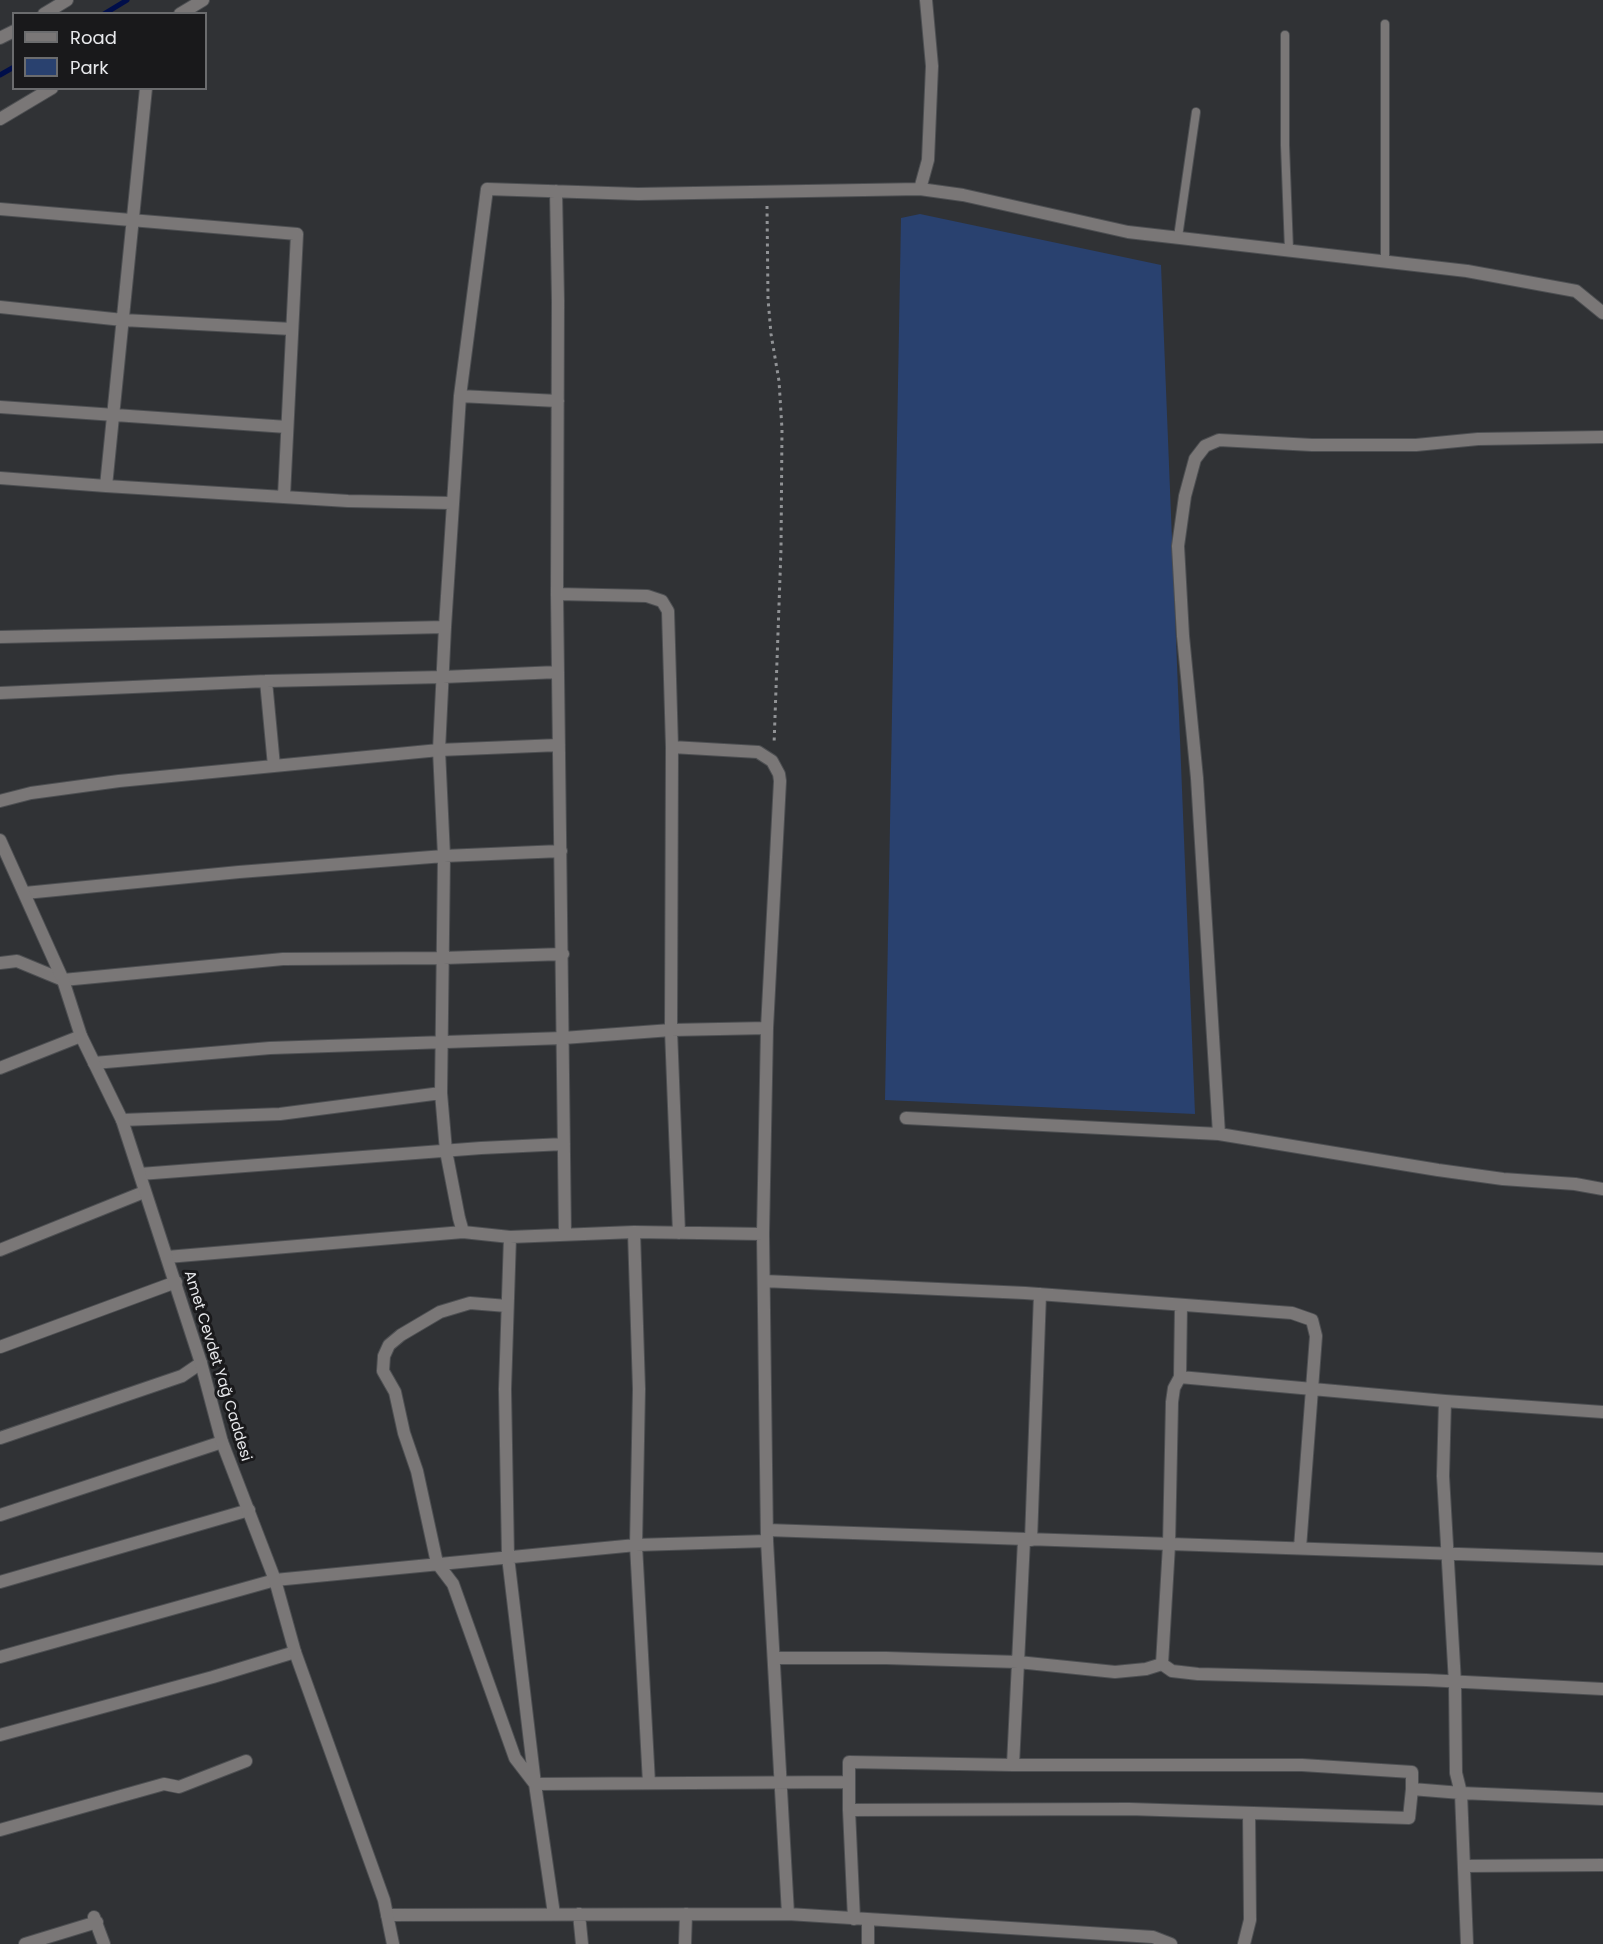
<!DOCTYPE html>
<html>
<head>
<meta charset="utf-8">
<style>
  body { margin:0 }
  #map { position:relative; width:1603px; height:1944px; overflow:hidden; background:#303235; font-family:Poppins,sans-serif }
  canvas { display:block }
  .legend { position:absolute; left:12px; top:12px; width:195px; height:78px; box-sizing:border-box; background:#19191b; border:2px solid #6b6c6e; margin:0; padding:8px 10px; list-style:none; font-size:18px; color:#e7e8eb }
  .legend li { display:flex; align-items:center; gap:12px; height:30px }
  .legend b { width:30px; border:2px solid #6b6c6e }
</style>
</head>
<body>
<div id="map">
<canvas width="1603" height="1944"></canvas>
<ul class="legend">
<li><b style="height:8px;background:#7a7777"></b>Road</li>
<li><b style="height:16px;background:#29416f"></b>Park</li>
</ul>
</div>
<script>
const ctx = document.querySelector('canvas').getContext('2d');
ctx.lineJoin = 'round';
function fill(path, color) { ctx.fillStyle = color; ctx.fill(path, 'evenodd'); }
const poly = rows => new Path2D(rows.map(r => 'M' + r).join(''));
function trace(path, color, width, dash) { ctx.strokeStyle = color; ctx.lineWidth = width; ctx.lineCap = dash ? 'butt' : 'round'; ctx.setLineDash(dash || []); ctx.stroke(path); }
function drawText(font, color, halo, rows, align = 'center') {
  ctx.font = font + ' Poppins,sans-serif'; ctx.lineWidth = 6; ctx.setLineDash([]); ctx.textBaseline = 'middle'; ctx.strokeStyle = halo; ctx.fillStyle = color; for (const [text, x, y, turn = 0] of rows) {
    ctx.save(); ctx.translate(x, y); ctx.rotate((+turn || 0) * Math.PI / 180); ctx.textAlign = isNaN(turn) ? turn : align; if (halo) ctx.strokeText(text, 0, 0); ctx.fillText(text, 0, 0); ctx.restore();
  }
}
fill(poly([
  [920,214,1161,265,1195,1114,885,1100,901,218]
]), '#29416f');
trace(poly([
  [104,14,127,0],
  [0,75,14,67]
]), '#000e4a', 5);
const service = poly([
  [1285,35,1285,145,1289,250],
  [1178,237,1196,112],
  [1385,261,1385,24]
]);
const minor = poly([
  [926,0,932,66,928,160,920,189,963,195,1128,232,1467,271,1576,291,1603,313],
  [556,191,558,301,557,594,565,1234],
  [0,209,297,234,284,496],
  [0,307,123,320,292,329],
  [460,396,558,401],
  [0,407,287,427],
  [0,478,106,486,348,501,452,503],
  [106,486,146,88],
  [557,594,647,596,662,601,668,611,672,747,671,1030,679,1233],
  [0,637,445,627],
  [266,681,274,766],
  [0,693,266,681,443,677,558,672],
  [0,801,31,793,119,781,439,750,559,745],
  [25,893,239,872,444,856,561,851],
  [0,963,17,961,63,980,283,959,443,958,563,954],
  [94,1063,270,1048,563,1038,671,1030,767,1028],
  [0,1068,81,1036],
  [906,1118,1219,1134,1438,1170,1503,1179,1575,1184,1603,1189],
  [122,1120,280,1114,441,1093],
  [1219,1134,1197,778,1183,636,1178,546,1185,496,1195,459,1205,446,1219,440,1312,445,1416,445,1478,439,1603,437],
  [140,1174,481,1148,564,1144],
  [634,1232,639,1389,636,1545,649,1783],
  [763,1234,634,1232,510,1237,463,1232,459,1218,446,1151,441,1093,444,856,439,750,445,627,460,396,487,189,638,194,920,189],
  [510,1237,505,1389,508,1557,535,1784,554,1914],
  [0,1250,144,1192],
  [167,1257,463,1232],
  [764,1281,1025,1293,1292,1313,1312,1320,1316,1336,1300,1548],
  [1181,1305,1180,1377,1174,1388,1172,1402,1169,1545,1162,1664,1172,1671,1198,1674,1426,1680,1603,1689],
  [507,1306,470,1303,440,1312,401,1335,389,1345,384,1356,383,1371,395,1392,404,1433,417,1471,437,1563,453,1584,515,1758,535,1784,848,1782],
  [0,1347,176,1282],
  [1180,1377,1445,1401,1603,1412],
  [1445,1401,1443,1476,1455,1683,1456,1773,1461,1793,1603,1799],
  [0,1438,182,1376,201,1363],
  [0,1515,222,1442],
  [767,1530,1603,1559],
  [1031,1540,1040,1294],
  [767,1541,788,1914],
  [0,1582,249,1510],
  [0,1657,275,1580,636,1545,767,1541,763,1234,767,1028,780,781,779,774,772,761,758,752,672,747],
  [774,1658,886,1658,1018,1662,1115,1672,1146,1669,1162,1664],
  [0,1735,213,1677,295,1652],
  [1013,1765,1024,1540],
  [849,1810,1129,1809,1409,1818,1412,1789,1461,1793,1467,1944],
  [0,1830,164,1784,179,1787,246,1761],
  [1464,1866,1603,1865],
  [579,1914,582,1944],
  [387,1915,788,1914,1153,1937,1171,1944],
  [94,1917,104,1944],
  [854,1919,849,1810,849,1762,1013,1765,1302,1765,1412,1772,1412,1789],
  [868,1920,868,1944],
  [25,1944,97,1922],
  [685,1944,686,1914],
  [1244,1944,1250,1920,1249,1813]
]);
const tertiary = poly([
  [44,14,67,0],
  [180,14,203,0],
  [0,38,14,31],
  [0,119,52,88],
  [0,840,63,980,81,1036,122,1120,201,1363,222,1442,275,1580,295,1652,384,1900,393,1944]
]);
trace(service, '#4d4f52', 10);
trace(minor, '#4d4f52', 14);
trace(tertiary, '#4d4f52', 14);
trace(poly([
  [767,206,768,299,771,334,779,381,782,429,781,549,774,745]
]), '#919396', 3, [3, 4.5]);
trace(service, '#7a7777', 8);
trace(minor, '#7a7777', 12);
trace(tertiary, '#7a7777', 12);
drawText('15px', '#e7e8eb', '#19191b', [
  ["Amet Cevdet Yağ Caddesi",217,1366,73]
]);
</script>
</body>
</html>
